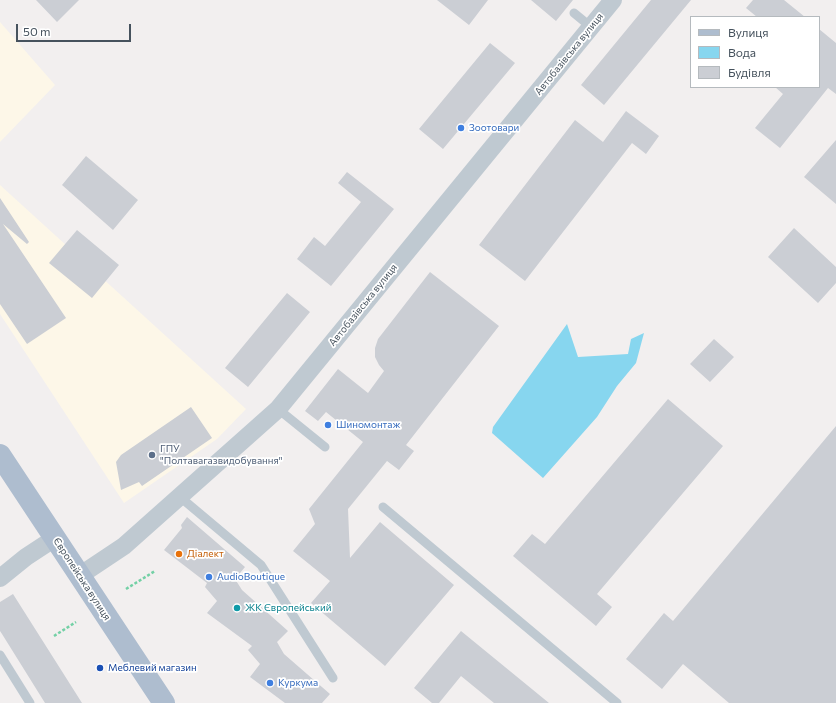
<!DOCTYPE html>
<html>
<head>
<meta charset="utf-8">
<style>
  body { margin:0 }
  #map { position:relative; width:836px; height:703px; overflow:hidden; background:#f2efef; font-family:Commissioner,sans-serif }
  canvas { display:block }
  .legend { position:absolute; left:690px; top:16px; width:130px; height:72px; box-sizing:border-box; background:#fff; border:1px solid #b5babe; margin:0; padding:5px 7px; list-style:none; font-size:12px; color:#46525d }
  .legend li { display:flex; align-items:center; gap:8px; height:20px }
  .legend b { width:20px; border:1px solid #b5babe }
  .scale { position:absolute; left:16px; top:24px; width:115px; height:18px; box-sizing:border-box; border:2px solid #46525d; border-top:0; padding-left:5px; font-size:12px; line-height:14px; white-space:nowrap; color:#46525d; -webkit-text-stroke:3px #fff; paint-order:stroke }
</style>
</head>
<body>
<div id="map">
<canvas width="836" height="703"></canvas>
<ul class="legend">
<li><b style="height:5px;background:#aebdcf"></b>Вулиця</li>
<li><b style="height:11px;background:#87d6ef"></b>Вода</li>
<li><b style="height:11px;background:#cbced4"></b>Будівля</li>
</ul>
<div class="scale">50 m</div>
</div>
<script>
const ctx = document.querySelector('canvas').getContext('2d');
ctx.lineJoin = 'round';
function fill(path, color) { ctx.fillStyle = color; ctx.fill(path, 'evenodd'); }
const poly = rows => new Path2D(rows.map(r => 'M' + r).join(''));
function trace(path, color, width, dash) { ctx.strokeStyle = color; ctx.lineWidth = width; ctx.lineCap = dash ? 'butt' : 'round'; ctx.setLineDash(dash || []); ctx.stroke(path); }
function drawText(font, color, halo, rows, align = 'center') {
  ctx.font = font + ' Commissioner,sans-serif'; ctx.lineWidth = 3.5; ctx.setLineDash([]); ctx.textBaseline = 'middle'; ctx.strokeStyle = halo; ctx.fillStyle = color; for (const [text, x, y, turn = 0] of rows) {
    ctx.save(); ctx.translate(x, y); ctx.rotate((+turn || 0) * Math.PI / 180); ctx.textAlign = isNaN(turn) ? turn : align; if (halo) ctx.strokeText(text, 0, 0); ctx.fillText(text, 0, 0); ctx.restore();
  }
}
fill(poly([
  [0,22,55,85,0,142],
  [0,185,246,409,217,439,124,503,0,314]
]), '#fdf7e8');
fill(poly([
  [567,324,578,357,628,354,631,339,644,333,636,363,617,386,597,417,543,478,492,433,493,427]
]), '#87d6ef');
fill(poly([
  [36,0,79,0,57,22],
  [437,0,488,0,469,25],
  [531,0,573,0,556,21],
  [651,0,691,0,604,105,581,85],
  [753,0,784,0,805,17,757,17,746,8],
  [819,29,836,43,836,94,828,88,780,148,755,128,783,94,775,87,819,87],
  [490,43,515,63,443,149,419,129],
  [626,111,659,136,646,154,632,143,525,281,479,245,575,120,603,142],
  [836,140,836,204,804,177],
  [86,156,138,200,113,230,62,185],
  [347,172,394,209,331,286,297,259,314,237,325,246,361,202,338,183],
  [0,198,29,242,27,244,3,224,66,318,27,344,0,304],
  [794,228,836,267,836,283,818,303,768,257],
  [77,230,119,265,92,298,49,263],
  [430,272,499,326,406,445,414,451,399,470,387,461,348,509,350,558,380,522,454,585,385,666,311,603,330,581,293,551,315,524,309,509,363,442,326,412,318,421,305,411,338,369,368,393,384,371,379,365,375,357,375,348,378,339],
  [287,293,310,312,248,387,225,368],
  [714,339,734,357,710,382,690,364],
  [668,399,723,446,597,594,612,607,596,626,513,556,532,534,545,544],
  [191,407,212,438,142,486,139,482,121,490,116,462,121,455],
  [836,426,836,703,729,703,683,664,662,689,626,659,664,613,673,621],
  [187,517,245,567,235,579,242,590,288,631,277,642,284,654,330,694,322,703,285,703,250,677,260,664,248,650,252,646,207,613,217,601,205,587,207,583,164,550,182,528,181,525],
  [13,594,82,703,45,703,2,634,0,631,0,602],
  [461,631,549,703,494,703,461,676,439,703,432,703,414,688]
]), '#cbced4');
trace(poly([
  [126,589,155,571],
  [54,636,76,622]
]), '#73d0a5', 2.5, [3, 2]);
trace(poly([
  [574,13,591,27],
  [278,409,325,447],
  [180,497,261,565,333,678],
  [383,507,617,703],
  [0,655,30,703]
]), '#bfc9d1', 9);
trace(poly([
  [79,576,124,546,278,409,613,0],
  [0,578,26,557,55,538]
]), '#bfc9d1', 18);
trace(poly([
  [0,455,164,703]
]), '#aebdcf', 22);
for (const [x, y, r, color] of [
  [461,128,4,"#3f7fe0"],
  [328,425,4,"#3f7fe0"],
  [152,455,4,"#5c6f8a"],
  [179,554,4,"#e8710a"],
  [209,577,4,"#3f7fe0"],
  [237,608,4,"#0f9aa8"],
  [100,668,4,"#1a4fb4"],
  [270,683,4,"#3f7fe0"]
]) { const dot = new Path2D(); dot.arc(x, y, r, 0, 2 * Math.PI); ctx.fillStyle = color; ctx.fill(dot); trace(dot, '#fff', 1.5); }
drawText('10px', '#46525d', '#fff', [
  ["Автобазівська вулиця",569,54,-51],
  ["Автобазівська вулиця",363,305,-51],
  ["Європейська вулиця",82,579,57]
]);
drawText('10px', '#366cbe', '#fff', [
  ["Зоотовари",469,128],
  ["Шиномонтаж",336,425],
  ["AudioBoutique",217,577],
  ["Куркума",278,683]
], 'left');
drawText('10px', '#4e5e75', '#fff', [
  ["ГПУ",160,449],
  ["\"Полтавагазвидобування\"",160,461]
], 'left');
drawText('10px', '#c56008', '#fff', [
  ["Діалект",187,554]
], 'left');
drawText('10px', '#0d838f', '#fff', [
  ["ЖК Європейський",245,608]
], 'left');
drawText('10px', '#164399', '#fff', [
  ["Меблевий магазин",108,668]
], 'left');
</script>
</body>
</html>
